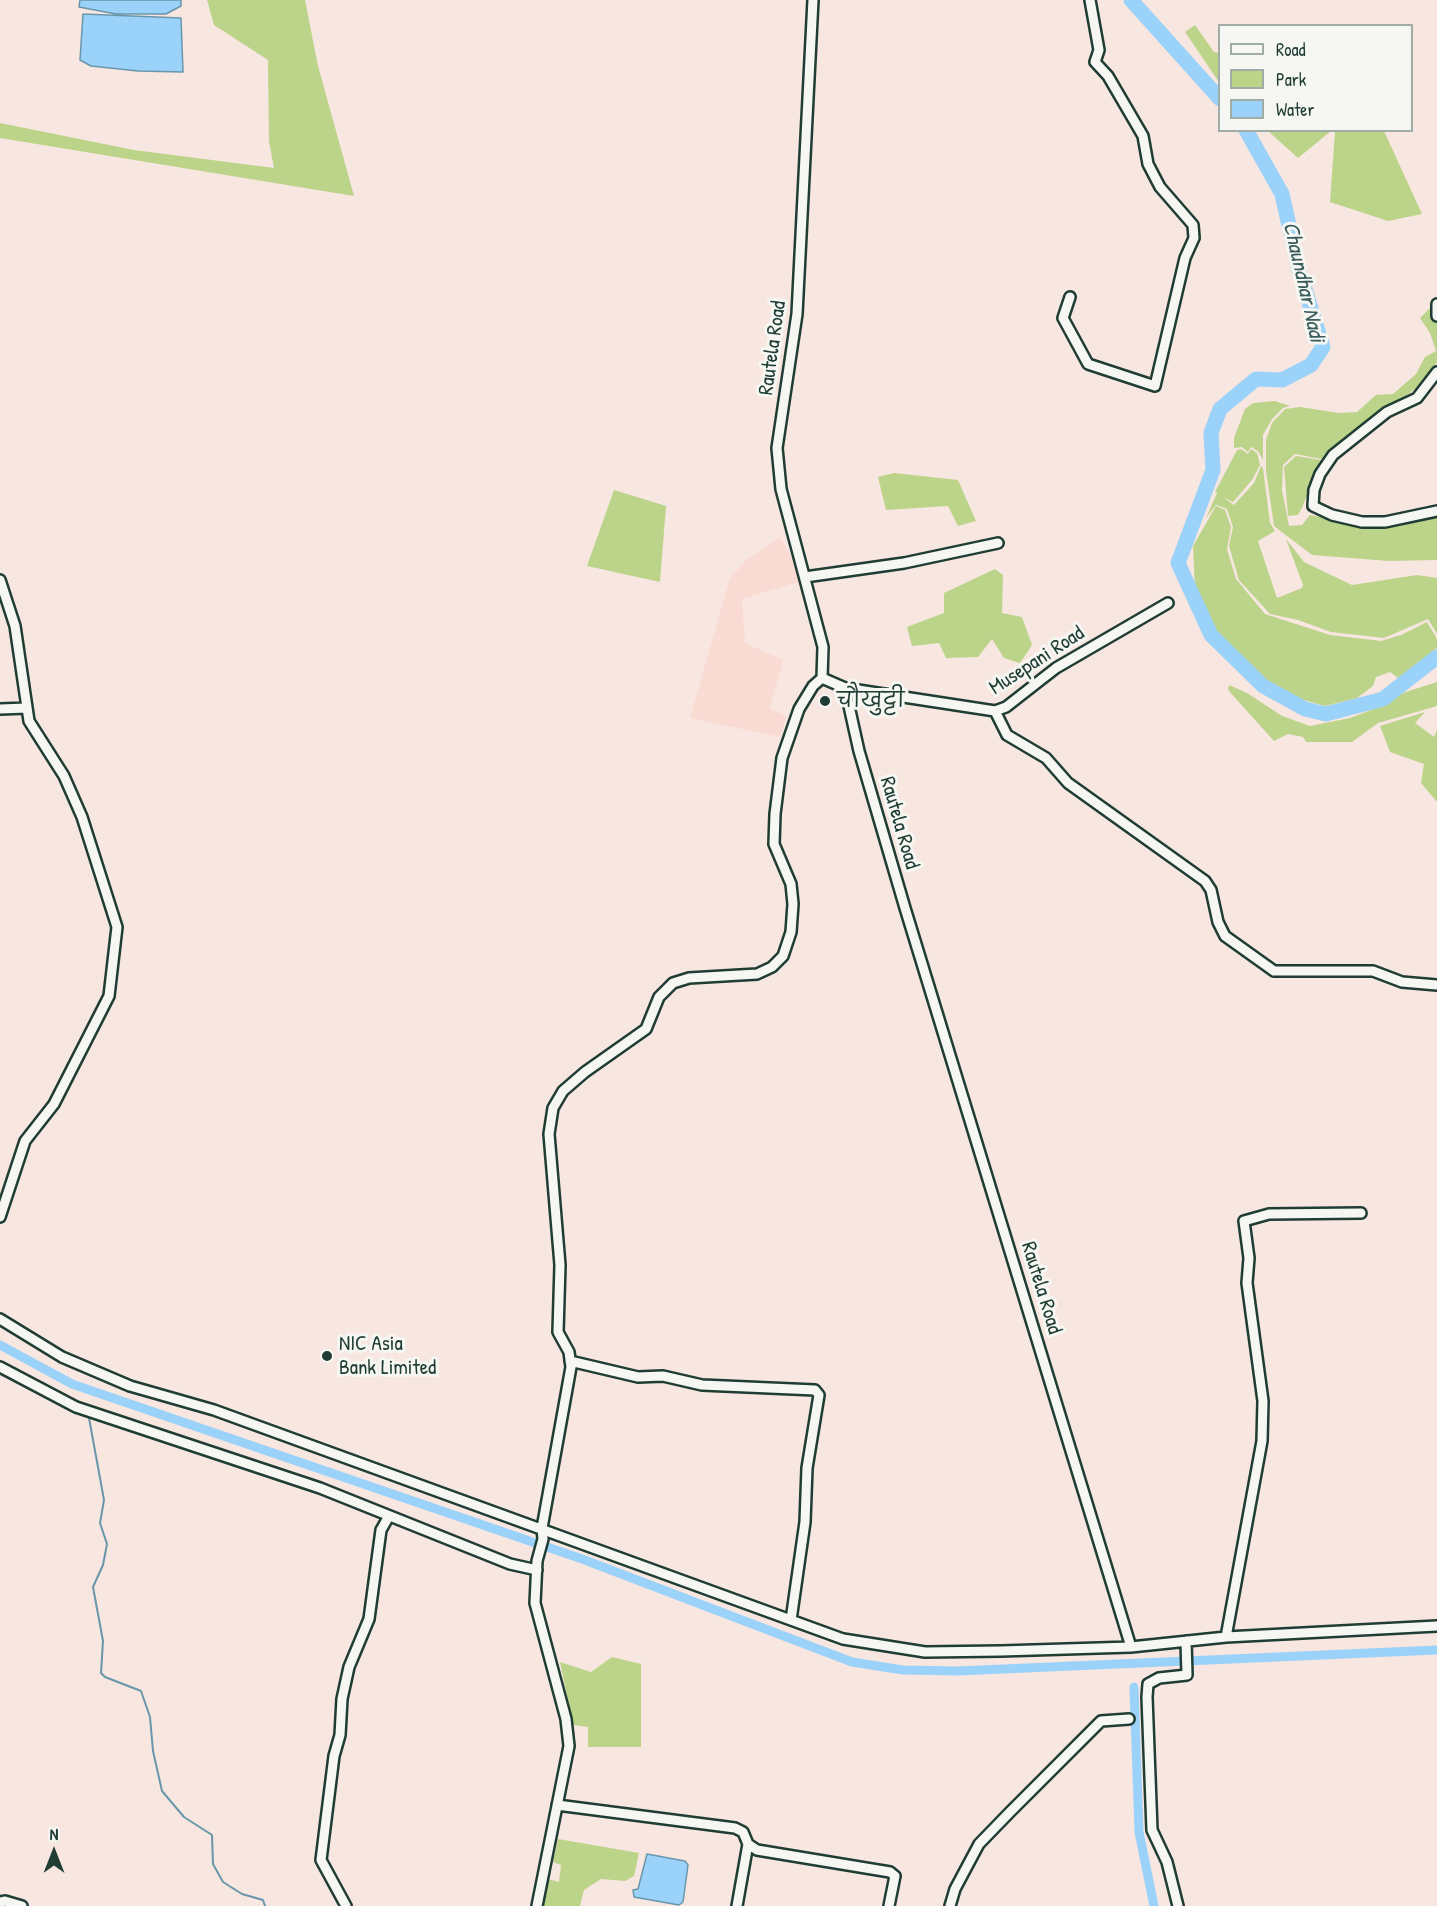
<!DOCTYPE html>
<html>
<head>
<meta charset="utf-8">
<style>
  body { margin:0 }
  #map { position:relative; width:1437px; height:1906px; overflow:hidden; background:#f8e6e0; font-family:"Patrick Hand",sans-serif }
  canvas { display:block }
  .legend { position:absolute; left:1218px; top:24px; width:195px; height:108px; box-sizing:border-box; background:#f6f6f2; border:2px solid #a0aca6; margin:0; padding:8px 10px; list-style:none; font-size:18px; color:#1f3d34 }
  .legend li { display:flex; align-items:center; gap:12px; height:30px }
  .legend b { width:30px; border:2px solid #a0aca6 }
  .north { position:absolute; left:24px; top:1822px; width:60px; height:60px; -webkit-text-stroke:4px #f6f6f2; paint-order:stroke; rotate:0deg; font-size:16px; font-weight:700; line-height:24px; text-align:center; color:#1f3d34 }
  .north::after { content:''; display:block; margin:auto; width:21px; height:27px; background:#1f3d34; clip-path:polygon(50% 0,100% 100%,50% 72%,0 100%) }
</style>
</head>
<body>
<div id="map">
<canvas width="1437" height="1906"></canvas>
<ul class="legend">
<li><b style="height:8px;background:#f6f6f2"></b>Road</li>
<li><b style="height:16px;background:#bcd38a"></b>Park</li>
<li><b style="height:16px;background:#9bd2fa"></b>Water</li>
</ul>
<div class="north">N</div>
</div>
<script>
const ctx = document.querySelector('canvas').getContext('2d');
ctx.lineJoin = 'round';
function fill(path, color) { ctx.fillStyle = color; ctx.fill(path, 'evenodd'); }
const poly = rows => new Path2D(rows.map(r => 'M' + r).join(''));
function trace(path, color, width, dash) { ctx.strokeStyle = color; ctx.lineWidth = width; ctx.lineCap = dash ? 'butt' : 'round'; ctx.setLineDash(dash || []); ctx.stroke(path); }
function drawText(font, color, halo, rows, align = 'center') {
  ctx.font = font + ' "Patrick Hand","Playpen Sans Deva",sans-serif'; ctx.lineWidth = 6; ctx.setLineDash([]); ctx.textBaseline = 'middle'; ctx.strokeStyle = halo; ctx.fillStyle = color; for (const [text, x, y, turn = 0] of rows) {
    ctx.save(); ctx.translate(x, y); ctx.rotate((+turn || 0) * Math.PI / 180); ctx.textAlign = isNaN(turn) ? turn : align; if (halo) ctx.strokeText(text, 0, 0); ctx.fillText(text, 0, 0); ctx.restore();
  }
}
fill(poly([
  [780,537,794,561,798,582,742,599,745,643,783,660,770,709,787,716,780,737,690,718,730,578,746,560]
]), '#fadbd3');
fill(poly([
  [207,0,305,0,318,66,354,196,0,138,0,123,134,150,274,168,269,141,268,60,214,25],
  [1195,25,1214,52,1219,53,1219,82,1185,32],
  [1268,131,1331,131,1298,158],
  [1335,131,1384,131,1422,214,1388,221,1330,202],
  [1430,308,1437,322,1437,362,1425,381,1397,403,1365,421,1321,459,1295,454,1283,465,1282,490,1289,526,1302,525,1310,515,1373,527,1437,516,1437,560,1389,561,1312,555,1274,526,1266,471,1266,440,1272,423,1285,409,1300,407,1339,413,1357,412,1376,395,1393,394,1416,374,1425,357,1436,351,1430,333,1420,318],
  [1275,401,1290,406,1283,408,1272,419,1263,435,1263,460,1258,451,1251,447,1248,452,1242,447,1234,448,1234,438,1245,409,1253,403],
  [1241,449,1248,454,1251,449,1257,453,1260,465,1252,480,1233,502,1223,497,1234,505,1254,483,1261,466,1263,468,1270,523,1275,531,1258,541,1277,598,1302,588,1303,585,1286,539,1304,562,1352,585,1417,575,1437,578,1437,634,1428,619,1384,638,1331,632,1298,620,1270,614,1239,580,1229,546,1233,527,1227,509,1216,505,1206,518,1217,493,1215,492,1237,450],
  [1296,456,1321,460,1302,508,1298,515,1288,516,1284,467],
  [894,473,958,480,976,521,958,526,948,506,886,510,878,477],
  [614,490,666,506,660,582,587,566],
  [1216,506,1225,510,1231,527,1227,549,1236,579,1265,614,1330,635,1381,641,1401,635,1427,622,1437,639,1437,648,1398,678,1390,672,1376,677,1373,686,1357,698,1325,706,1297,698,1267,680,1214,628,1195,588,1193,546],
  [995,569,1003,575,1002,613,1022,617,1032,645,1020,663,1004,658,992,639,978,657,946,658,939,643,912,646,907,627,944,613,944,593],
  [1437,682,1437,706,1378,723,1352,742,1306,742,1303,737,1288,734,1274,741,1228,690,1229,685,1247,693,1282,716,1310,726,1350,718,1374,709,1390,697],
  [1425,712,1415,723,1434,737,1437,730,1437,802,1421,783,1424,764,1390,752,1380,726],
  [612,1657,641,1664,641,1747,588,1747,588,1727,573,1725,560,1662,591,1672],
  [558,1839,639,1853,634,1876,625,1881,601,1879,584,1890,580,1906,542,1906,547,1879,559,1882,561,1865,553,1862]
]), '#bcd38a');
const water = poly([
  [80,0,181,0,181,6,166,14,116,14,79,7,80,0],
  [83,14,181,18,183,72,138,71,91,66,80,60,83,14],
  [647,1854,685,1861,688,1865,683,1902,679,1905,634,1897,633,1890,638,1889,647,1854]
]);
fill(water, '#9bd2fa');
trace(water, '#6996ab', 1.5);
trace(poly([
  [89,1418,104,1500,100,1523,107,1544,103,1565,93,1587,103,1641,101,1673,105,1677,141,1691,150,1717,153,1751,162,1791,184,1817,212,1835,213,1864,223,1882,242,1894,263,1900,265,1906]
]), '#6996ab', 2);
trace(poly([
  [0,1345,72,1384,582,1559,852,1662,903,1670,958,1671,1437,1650],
  [1134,1687,1139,1832,1154,1906]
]), '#9bd2fa', 9);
trace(poly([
  [1131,0,1220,99],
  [1246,130,1282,194,1299,270,1323,347,1311,365,1282,380,1256,379,1220,409,1211,433,1213,470,1178,563,1211,635,1263,686,1305,709,1326,714,1383,699,1437,657]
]), '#9bd2fa', 15);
const minor = poly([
  [813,0,797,314,777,448,781,489,823,647,822,678],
  [1070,297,1063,318,1088,364,1155,386,1185,258,1194,238,1193,225,1160,187,1148,164,1143,136,1108,76,1095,62,1099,50,1090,0],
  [1437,304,1437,316],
  [1437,372,1417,398,1387,412,1333,455,1320,474,1314,490,1313,506,1332,515,1362,522,1385,522,1437,511],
  [805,577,904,563,998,543],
  [0,580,15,626,29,721,64,776,82,817,117,927,109,996,54,1104,25,1141,0,1217],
  [822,678,845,688,995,711,1006,707,1056,668,1168,603],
  [845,688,859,751,905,908,1131,1647],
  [0,709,27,708],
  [995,711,1007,735,1046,758,1068,783,1205,881,1211,890,1218,922,1225,936,1274,971,1373,971,1402,982,1437,985],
  [0,1319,62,1357,130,1386,214,1410,843,1639,925,1652,1001,1651,1131,1647,1226,1637,1437,1626],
  [570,1361,638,1377,663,1376,702,1385,815,1390,819,1395,807,1468,805,1522,791,1620],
  [0,1367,76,1407,320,1488,510,1564,537,1570],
  [1226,1637,1262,1441,1263,1401,1247,1283,1249,1258,1244,1221,1269,1214,1361,1213],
  [557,1805,735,1828,743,1832,748,1844,757,1850,890,1872,895,1876,889,1906],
  [0,1902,5,1901,22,1906],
  [346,1906,321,1860,334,1756,340,1735,342,1699,349,1667,369,1619,381,1530,389,1516],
  [537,1906,569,1746,566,1719,535,1603,537,1561,543,1539,542,1528,571,1367,569,1352,558,1332,560,1265,549,1134,553,1108,563,1091,585,1072,646,1029,659,997,673,983,689,978,757,974,772,967,783,956,791,932,793,904,791,884,774,844,775,814,782,758,799,709,813,686,822,678],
  [737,1906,748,1844],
  [950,1906,955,1889,979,1844,1010,1812,1101,1721,1129,1719],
  [1178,1906,1167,1862,1152,1830,1147,1697,1148,1684,1159,1678,1187,1675,1186,1641]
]);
trace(minor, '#1f3d34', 14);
trace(minor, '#f6f6f2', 9);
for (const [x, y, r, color] of [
  [825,701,6,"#1f3d34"],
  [327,1356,6,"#1f3d34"]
]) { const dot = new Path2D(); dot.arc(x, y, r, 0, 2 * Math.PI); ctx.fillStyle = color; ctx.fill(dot); trace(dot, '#f6f6f2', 2); }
drawText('21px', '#1f3d34', '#f6f6f2', [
  ["Rautela Road",773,348,-82],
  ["Musepani Road",1037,661,-33],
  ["Rautela Road",899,823,74],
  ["Rautela Road",1041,1288,73]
]);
drawText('21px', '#1f3d34', '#f6f6f2', [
  ["चौखुट्टी",837,701],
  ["NIC Asia",339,1344],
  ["Bank Limited",339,1368]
], 'left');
drawText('italic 22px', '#385b5c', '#f6f6f2', [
  ["Chaundhar Nadi",1303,282,77]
]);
</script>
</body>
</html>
